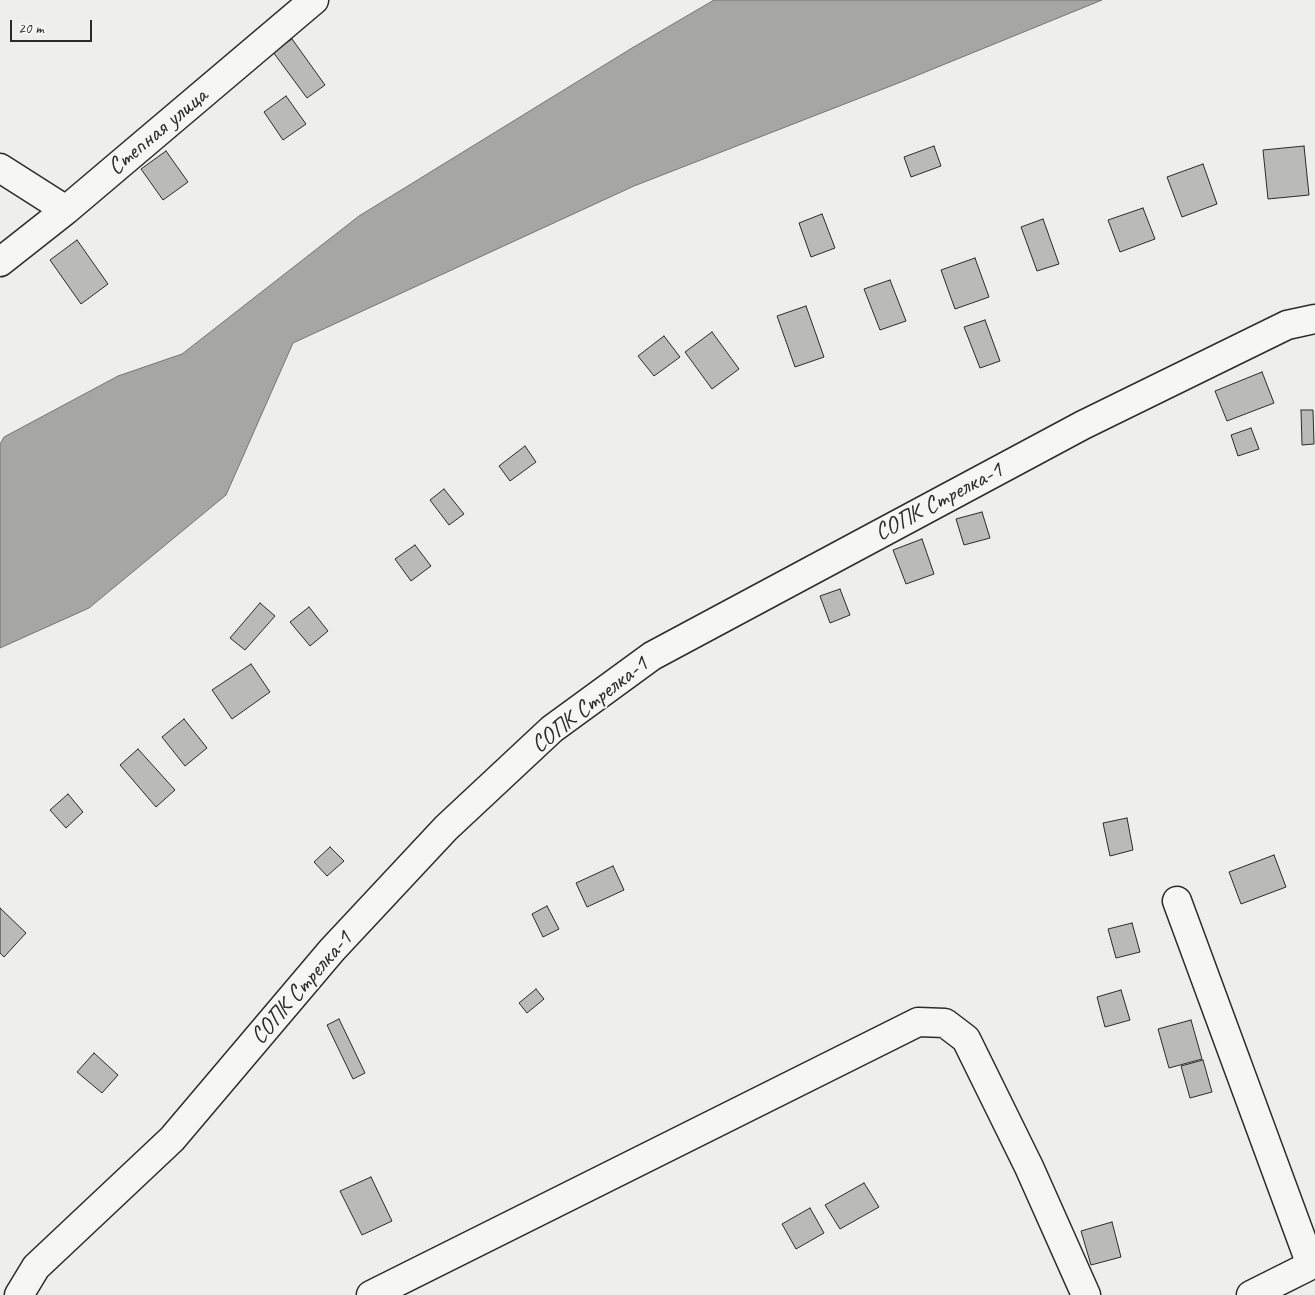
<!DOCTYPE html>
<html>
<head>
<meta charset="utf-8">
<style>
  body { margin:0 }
  #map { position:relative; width:1315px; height:1295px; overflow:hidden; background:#eeeeea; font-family:Caveat,sans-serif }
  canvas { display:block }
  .scale { position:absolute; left:10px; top:20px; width:82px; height:22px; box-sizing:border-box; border:2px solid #2b2b2b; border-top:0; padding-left:6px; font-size:15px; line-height:18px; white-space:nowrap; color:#2b2b2b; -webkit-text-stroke:4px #f6f6f2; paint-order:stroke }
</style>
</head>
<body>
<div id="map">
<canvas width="1315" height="1295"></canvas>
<div class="scale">20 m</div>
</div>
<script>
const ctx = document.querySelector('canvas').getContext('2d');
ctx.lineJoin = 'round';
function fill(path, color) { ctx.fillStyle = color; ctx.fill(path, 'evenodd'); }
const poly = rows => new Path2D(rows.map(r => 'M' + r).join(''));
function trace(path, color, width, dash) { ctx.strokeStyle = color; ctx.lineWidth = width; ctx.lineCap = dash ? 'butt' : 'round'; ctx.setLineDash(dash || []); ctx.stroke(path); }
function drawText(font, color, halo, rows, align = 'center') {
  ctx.font = font + ' Caveat,sans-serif'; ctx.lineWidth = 4; ctx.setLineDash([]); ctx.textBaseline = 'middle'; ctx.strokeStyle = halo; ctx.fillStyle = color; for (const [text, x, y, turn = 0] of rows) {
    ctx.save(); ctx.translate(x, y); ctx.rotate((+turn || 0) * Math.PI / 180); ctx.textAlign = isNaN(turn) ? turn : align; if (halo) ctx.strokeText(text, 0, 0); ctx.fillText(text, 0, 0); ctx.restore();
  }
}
const water = poly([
  [714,0,1102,0,901,82,634,186,293,343,226,495,89,608,0,648,0,444,4,437,118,376,182,354,359,216,632,48,714,0]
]);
fill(water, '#a6a6a3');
trace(water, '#757573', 1);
const building = poly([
  [292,39,325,85,307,98,273,52,292,39],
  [286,96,306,124,283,140,264,112,286,96],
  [934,146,941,166,911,177,904,157,934,146],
  [1304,146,1309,195,1268,199,1263,150,1304,146],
  [166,151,188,182,163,200,141,169,166,151],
  [1203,164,1217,204,1182,217,1167,177,1203,164],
  [1143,208,1155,239,1120,252,1108,220,1143,208],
  [822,214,835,248,811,257,799,223,822,214],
  [1043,219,1059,264,1037,271,1021,227,1043,219],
  [77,240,108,284,81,304,50,260,77,240],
  [975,258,989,297,955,309,941,270,975,258],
  [890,280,906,321,880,330,864,289,890,280],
  [806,306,824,357,795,367,777,316,806,306],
  [985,320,1000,361,980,368,964,327,985,320],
  [712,332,739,369,712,389,685,352,712,332],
  [664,336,680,357,654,376,638,356,664,336],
  [1262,372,1274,403,1227,421,1215,391,1262,372],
  [1301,410,1313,410,1314,444,1302,445,1301,410],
  [1251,428,1259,449,1238,456,1231,435,1251,428],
  [525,446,536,462,510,481,499,466,525,446],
  [444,489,464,514,449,525,430,500,444,489],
  [982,512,990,538,964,545,956,519,982,512],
  [922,539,934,574,906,584,893,550,922,539],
  [415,545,431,566,411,581,395,559,415,545],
  [840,589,850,615,830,623,820,596,840,589],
  [260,603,275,616,245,650,230,638,260,603],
  [309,607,328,631,310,646,290,622,309,607],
  [251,664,270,692,232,719,212,690,251,664],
  [184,719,207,748,185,766,162,737,184,719],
  [138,749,175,790,156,807,120,765,138,749],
  [68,794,83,812,66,828,50,810,68,794],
  [1127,818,1133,850,1110,856,1103,823,1127,818],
  [330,847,344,861,327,876,314,862,330,847],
  [1274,855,1286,887,1241,904,1229,872,1274,855],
  [613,866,624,890,587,907,576,883,613,866],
  [547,906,559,929,543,937,532,914,547,906],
  [0,908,26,933,4,957,0,953,0,908],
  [1132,923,1140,952,1116,958,1108,929,1132,923],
  [536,989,544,999,527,1013,519,1003,536,989],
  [1121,990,1130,1020,1105,1027,1097,997,1121,990],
  [339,1019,365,1073,353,1079,327,1025,339,1019],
  [1191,1020,1202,1059,1169,1068,1158,1029,1191,1020],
  [94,1053,118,1075,102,1093,77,1072,94,1053],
  [1203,1060,1212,1092,1190,1098,1181,1066,1203,1060],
  [371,1177,392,1221,362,1235,340,1191,371,1177],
  [864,1183,879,1207,840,1229,825,1205,864,1183],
  [810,1208,824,1233,796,1249,782,1224,810,1208],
  [1112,1222,1121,1257,1091,1265,1081,1231,1112,1222]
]);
fill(building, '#babab7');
trace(building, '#2b2b2b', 1);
const minor = poly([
  [0,168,66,210],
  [0,262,66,210,314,0],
  [1177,901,1311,1265],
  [19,1295,36,1267,172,1139,332,950,446,828,552,729,652,656,1083,425,1287,325,1315,319],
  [371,1295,918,1022,945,1023,966,1039,1029,1167,1086,1295],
  [1251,1295,1315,1263]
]);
trace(minor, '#2b2b2b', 31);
trace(minor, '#f6f6f2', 28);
drawText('24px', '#2b2b2b', '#f6f6f2', [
  ["Степная улица",158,132,-40],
  ["СОПК Стрелка-1",939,502,-28],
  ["СОПК Стрелка-1",590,705,-38],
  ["СОПК Стрелка-1",302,988,-49]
]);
</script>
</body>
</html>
